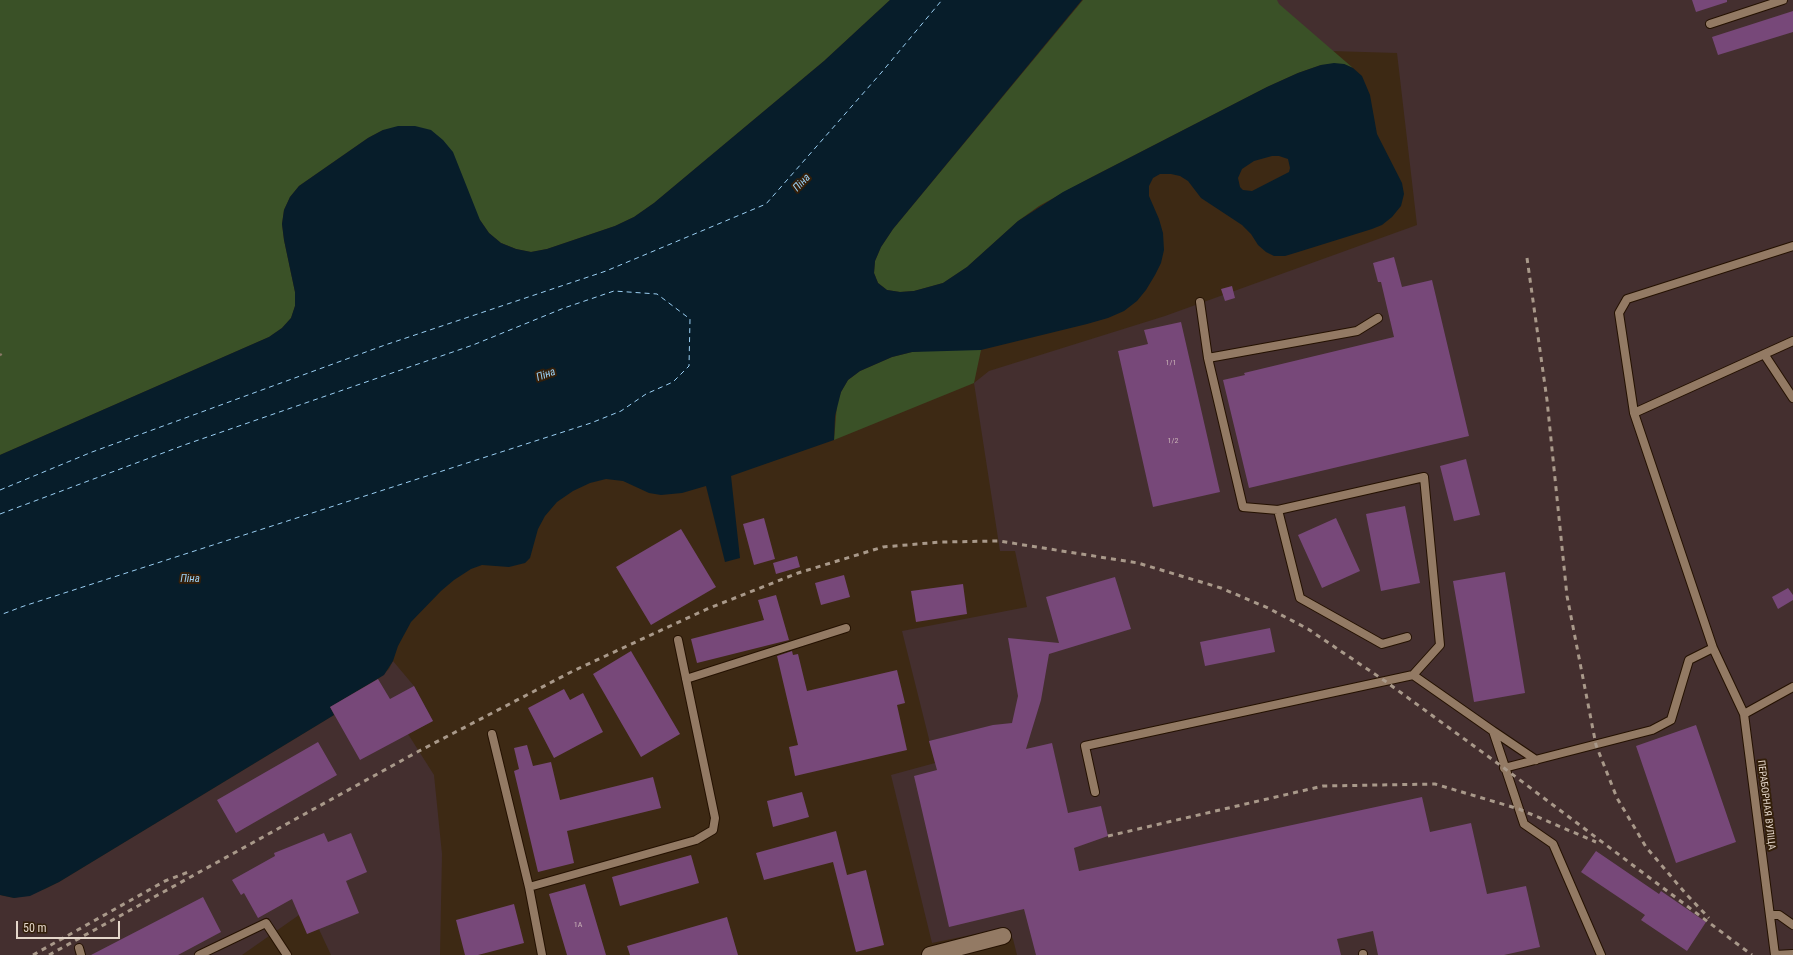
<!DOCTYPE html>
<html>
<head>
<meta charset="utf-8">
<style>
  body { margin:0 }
  #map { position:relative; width:1793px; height:955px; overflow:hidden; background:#3d2914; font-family:"Roboto Condensed",sans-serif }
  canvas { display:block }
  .scale { position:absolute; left:16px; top:921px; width:104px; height:18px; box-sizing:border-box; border:2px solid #e4d6ca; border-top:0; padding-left:5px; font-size:12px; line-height:14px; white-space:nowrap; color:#e4d6ca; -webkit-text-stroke:3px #331f0a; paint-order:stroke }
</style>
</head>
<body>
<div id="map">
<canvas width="1793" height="955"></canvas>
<div class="scale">50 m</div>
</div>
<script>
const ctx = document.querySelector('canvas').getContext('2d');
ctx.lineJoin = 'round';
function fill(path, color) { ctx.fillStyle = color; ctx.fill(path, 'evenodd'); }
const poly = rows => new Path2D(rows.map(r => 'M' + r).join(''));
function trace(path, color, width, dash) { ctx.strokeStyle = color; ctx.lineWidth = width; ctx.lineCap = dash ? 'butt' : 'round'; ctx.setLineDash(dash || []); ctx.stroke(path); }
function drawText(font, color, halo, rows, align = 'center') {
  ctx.font = font + ' "Roboto Condensed",sans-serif'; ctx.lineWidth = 4; ctx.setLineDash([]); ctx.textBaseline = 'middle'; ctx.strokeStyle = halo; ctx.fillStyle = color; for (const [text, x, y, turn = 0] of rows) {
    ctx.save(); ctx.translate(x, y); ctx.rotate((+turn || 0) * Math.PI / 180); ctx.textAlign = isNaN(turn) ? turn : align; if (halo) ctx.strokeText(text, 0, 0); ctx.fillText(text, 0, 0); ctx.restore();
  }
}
fill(poly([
  [1127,0,1793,0,1793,955,1017,955,1013,939,1005,928,932,943,891,775,935,763,902,631,1027,607,1015,551,1000,551,974,383,989,371,1165,316,1417,225,1397,53,1297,50],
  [393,661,414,686,433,721,408,734,434,775,442,854,440,955,331,955,309,908,242,955,0,955,0,895,14,898,45,889,59,882,334,715,330,707,378,679,389,669]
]), '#442f2f');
fill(poly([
  [0,0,890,0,824,61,654,203,634,217,615,226,547,249,531,252,516,249,501,243,489,233,480,220,383,130,368,138,299,186,290,197,284,210,282,224,284,240,295,292,295,306,291,318,282,328,269,337,0,455],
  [1083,0,1277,0,1279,4,1353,68,1344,64,1321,65,1298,73,1267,87,1090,178,1039,206,1018,221,967,267,943,283,914,291,900,292,887,290,878,283,874,273,875,261,881,247,893,229],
  [932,350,981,350,974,383,834,440,837,404,841,392,848,380,860,371,892,357,912,352]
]), '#3a5127');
fill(poly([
  [890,0,1082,0,893,229,881,247,875,261,874,273,878,283,887,290,900,292,914,291,943,283,967,267,1018,221,1063,192,1267,87,1298,73,1321,65,1334,63,1344,64,1353,68,1362,76,1370,95,1377,134,1402,183,1404,194,1401,206,1392,217,1382,225,1372,229,1295,253,1285,256,1274,256,1266,252,1258,245,1251,234,1242,225,1201,198,1188,181,1180,176,1171,174,1160,174,1153,178,1149,186,1149,196,1159,219,1163,233,1164,250,1161,263,1155,275,1146,290,1137,301,1124,311,1108,318,1087,324,981,350,912,352,892,357,860,371,848,380,841,392,835,416,834,440,731,476,740,558,725,562,706,486,682,493,661,495,649,493,623,481,606,479,590,483,573,491,557,502,545,516,538,529,530,558,525,563,509,567,482,565,471,569,454,580,441,591,411,622,398,646,393,661,384,675,330,707,334,715,59,882,30,896,14,898,0,895,0,455,269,337,282,328,291,318,295,306,295,292,284,240,282,224,284,210,290,197,299,186,368,138,383,130,398,126,415,126,431,130,443,140,453,152,480,220,489,233,501,243,516,249,531,252,547,249,615,226,634,217,654,203,824,61],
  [1272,156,1279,156,1288,159,1290,168,1289,172,1252,191,1243,190,1240,187,1238,178,1242,169,1254,161]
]), '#071d2a');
trace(poly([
  [0,490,92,452,385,345,606,271,766,204,881,73,942,0],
  [0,514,187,444,473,345,564,308,614,291,657,294,690,319,689,366,673,382,646,394,621,411,591,423,24,606,0,615]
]), '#9acff3', 1, [5, 4]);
fill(poly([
  [1692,0,1727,0,1727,2,1696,12],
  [1793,11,1793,32,1718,55,1712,37],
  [1394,257,1402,287,1432,280,1469,436,1249,488,1223,380,1245,375,1244,373,1394,337,1381,282,1378,282,1373,263],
  [1232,286,1235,298,1225,301,1221,289],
  [1181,322,1220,492,1153,507,1118,351,1148,344,1144,330],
  [1466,459,1480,515,1454,521,1440,466],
  [1405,506,1420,583,1381,591,1366,514],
  [764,518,775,559,754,565,743,524],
  [1336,518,1360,571,1322,588,1298,535],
  [681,529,716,587,651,625,616,567],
  [797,556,800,567,776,574,773,563],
  [1505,572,1525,693,1474,702,1453,581],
  [844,575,850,597,821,605,815,583],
  [1115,577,1131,629,1049,654,1041,700,1026,749,1052,743,1068,813,1101,806,1108,836,1074,848,1079,871,1422,797,1430,832,1471,823,1487,894,1526,886,1540,947,1504,955,1378,955,1373,931,1337,939,1341,955,1036,955,1024,909,949,927,914,776,937,770,929,741,993,725,1012,723,1018,696,1008,638,1059,643,1046,597],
  [963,584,967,614,916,622,911,591],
  [1788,588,1793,595,1793,600,1778,609,1772,597],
  [776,595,789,640,697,663,691,639,764,620,758,600],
  [1270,628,1275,652,1205,666,1200,642],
  [631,651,680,734,641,757,593,674],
  [792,651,793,655,798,654,807,691,897,670,905,703,897,705,907,750,795,776,789,747,798,745,777,656],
  [378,679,390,699,414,686,433,721,360,760,330,707],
  [564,689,570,700,583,693,603,732,554,758,528,708],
  [1696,725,1736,842,1676,863,1636,746],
  [318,742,337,775,236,833,217,800],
  [527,745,533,766,551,762,560,800,653,777,661,808,567,831,574,863,538,872,514,771,519,769,514,748],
  [802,792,809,817,773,827,767,801],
  [836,831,847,875,866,870,884,945,856,952,833,862,764,880,756,853],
  [324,833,328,842,351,833,367,872,346,881,359,913,307,934,292,899,258,918,244,893,241,895,232,880,275,856,274,853],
  [1596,851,1659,894,1661,891,1706,922,1687,951,1641,920,1645,915,1581,872],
  [691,855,699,883,620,906,612,877],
  [585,884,606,955,567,955,549,894],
  [203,897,221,932,178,955,91,955],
  [514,904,524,943,478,955,465,955,456,920],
  [727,917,738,955,630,955,627,946]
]), '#774879');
const lane = poly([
  [1710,24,1783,0],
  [1200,302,1208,358,1243,507,1278,510,1424,477,1440,645,1413,675],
  [1764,354,1793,398],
  [1208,358,1357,331,1378,318],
  [1634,413,1619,313,1627,299,1793,246],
  [1278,510,1300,598,1382,644,1407,637],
  [686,679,846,628],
  [1793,687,1744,714,1775,955,1793,954],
  [1744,714,1713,648,1634,413,1793,341],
  [1493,731,1536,760],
  [492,734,529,887,542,955],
  [1504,768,1652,730,1671,720,1689,660,1713,648],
  [1095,792,1085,746,1413,675,1493,731,1524,824,1553,844,1601,955],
  [529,887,696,840,713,830,715,818,678,640],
  [1770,915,1779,915,1793,925],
  [79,948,81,955],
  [1363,954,1363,955],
  [199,955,266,923,287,955]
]);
const street = poly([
  [930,955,1003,936]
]);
trace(lane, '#241100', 10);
trace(street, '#241100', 18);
trace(poly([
  [0,354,4,357]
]), '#8a7968', 2.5, [2, 3]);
trace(lane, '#937a64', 8);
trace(street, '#937a64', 16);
trace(poly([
  [1527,258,1547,400,1567,596,1596,745,1617,798,1646,847,1686,894,1709,918],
  [1108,836,1323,786,1435,784,1519,809,1596,842],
  [33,955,165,881,191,871],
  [49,955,419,751,573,671,707,609,798,573,883,547,941,542,999,541,1138,563,1221,588,1268,608,1308,629,1385,681,1504,768,1752,955]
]), '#a9998a', 3, [5, 5]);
drawText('8px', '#c9b2b6', null, [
  ["1/1",1171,363],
  ["1/2",1173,441],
  ["1А",578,925]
]);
drawText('10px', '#e4d6ca', '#331f0a', [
  ["ПЕРАБОРНАЯ ВУЛІЦА",1766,805,83]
]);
drawText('italic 11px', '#9acff3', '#331f0a', [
  ["Піна",802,183,-46],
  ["Піна",546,375,-20],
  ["Піна",190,579]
]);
</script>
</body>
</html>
